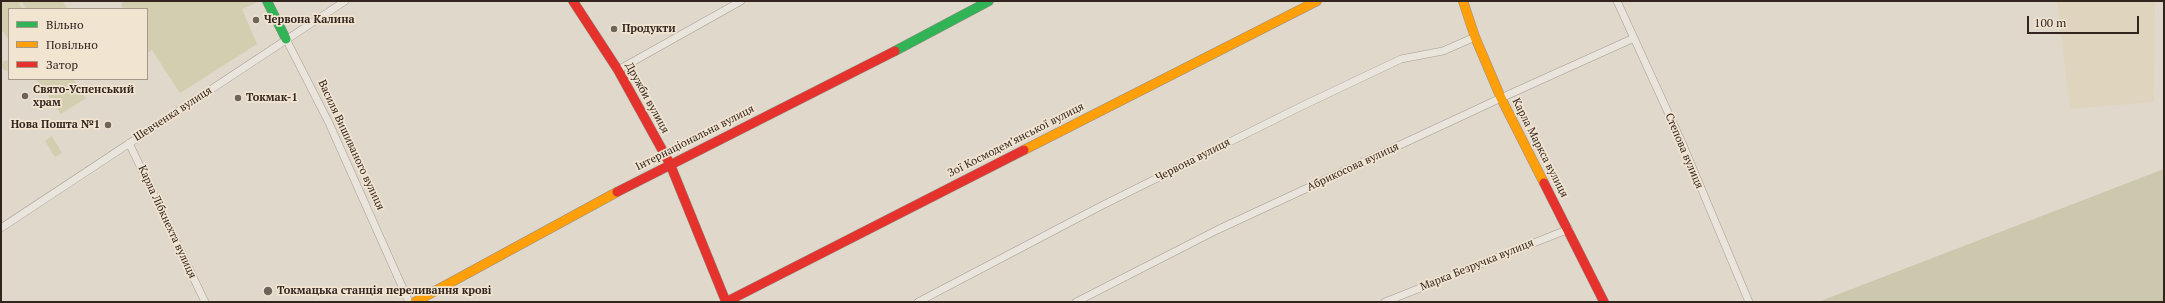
<!DOCTYPE html>
<html>
<head>
<meta charset="utf-8">
<style>
  body { margin:0 }
  #map { position:relative; width:2165px; height:303px; overflow:hidden; background:#e0d8cb; font-family:"PT Serif",serif }
  canvas { display:block }
  .frame { position:absolute; inset:0; border:2px solid #32251e; pointer-events:none }
  .legend { position:absolute; left:8px; top:8px; width:140px; height:72px; box-sizing:border-box; background:#f1e4d1; border:1px solid #a59889; margin:0; padding:5px 7px; list-style:none; font-size:12px; color:#32251e }
  .legend li { display:flex; align-items:center; gap:8px; height:20px }
  .legend b { width:20px; border:1px solid #a59889 }
  .scale { position:absolute; left:2027px; top:16px; width:112px; height:18px; box-sizing:border-box; border:2px solid #32251e; border-top:0; padding-left:5px; font-size:12px; line-height:14px; white-space:nowrap; color:#32251e; -webkit-text-stroke:3px #f1e4d1; paint-order:stroke }
</style>
</head>
<body>
<div id="map">
<canvas width="2165" height="303"></canvas>
<div class="frame"></div>
<ul class="legend">
<li><b style="height:5px;background:#30b455"></b>Вільно</li>
<li><b style="height:5px;background:#ff9f0a"></b>Повільно</li>
<li><b style="height:5px;background:#e5322d"></b>Затор</li>
</ul>
<div class="scale">100 m</div>
</div>
<script>
const ctx = document.querySelector('canvas').getContext('2d');
ctx.lineJoin = 'round';
function fill(path, color) { ctx.fillStyle = color; ctx.fill(path, 'evenodd'); }
const poly = rows => new Path2D(rows.map(r => 'M' + r).join(''));
function trace(path, color, width, dash) { ctx.strokeStyle = color; ctx.lineWidth = width; ctx.lineCap = dash ? 'butt' : 'round'; ctx.setLineDash(dash || []); ctx.stroke(path); }
function drawText(font, color, halo, rows, align = 'center') {
  ctx.font = font + ' "PT Serif",serif'; ctx.lineWidth = 3.5; ctx.setLineDash([]); ctx.textBaseline = 'middle'; ctx.strokeStyle = halo; ctx.fillStyle = color; for (const [text, x, y, turn = 0] of rows) {
    ctx.save(); ctx.translate(x, y); ctx.rotate((+turn || 0) * Math.PI / 180); ctx.textAlign = isNaN(turn) ? turn : align; if (halo) ctx.strokeText(text, 0, 0); ctx.fillText(text, 0, 0); ctx.restore();
  }
}
fill(poly([
  [2057,1,2155,1,2154,102,2070,109]
]), '#dfd4bd');
fill(poly([
  [1,1,23,1,19,4,23,9,9,9,9,40,1,29],
  [25,1,62,1,68,9,26,9,22,3],
  [124,1,255,1,256,3,242,9,257,44,180,93,152,50,147,53,147,9,123,9,121,4],
  [9,60,9,71,7,71,3,69,2,65,4,61],
  [36,79,73,79,86,98,61,114],
  [52,136,62,153,55,157,45,141]
]), '#d2ceaf');
fill(poly([
  [2164,169,2164,302,1818,302]
]), '#ccc8ae');
const street = poly([
  [1617,1,1683,145,1749,302],
  [286,39,329,123,409,302],
  [618,70,741,1],
  [129,143,205,302],
  [1,228,345,1],
  [918,302,1101,206,1302,106,1401,59,1443,51,1475,37],
  [1076,302,1217,230,1501,98,1634,38],
  [1385,302,1569,229]
]);
const fast = poly([
  [267,1,286,39],
  [895,51,989,1]
]);
const slow = poly([
  [1463,1,1475,37,1501,98,1544,183],
  [1024,150,1317,1],
  [415,302,617,192]
]);
const jam = poly([
  [573,1,618,70,670,164,726,302],
  [1544,183,1604,302],
  [617,192,895,51],
  [726,302,1024,150]
]);
trace(street, '#a59d94', 8);
trace(fast, '#958d84', 10);
trace(slow, '#958d84', 10);
trace(jam, '#958d84', 10);
trace(street, '#e9e4dc', 7);
trace(fast, '#30b455', 9);
trace(slow, '#ff9f0a', 9);
trace(jam, '#e5322d', 9);
for (const [x, y, r, color] of [
  [256,20,4,"#6f645b"],
  [614,29,4,"#6f645b"],
  [25,96,4,"#6f645b"],
  [238,98,4,"#6f645b"],
  [108,125,4,"#6f645b"],
  [268,291,5,"#6f645b"]
]) { const dot = new Path2D(); dot.arc(x, y, r, 0, 2 * Math.PI); ctx.fillStyle = color; ctx.fill(dot); trace(dot, '#f1e4d1', 1.5); }
drawText('bold 11px', '#32251e', '#f1e4d1', [
  ["Червона Калина",264,20],
  ["Продукти",622,29],
  ["Свято-Успенський",33,90],
  ["храм",33,103],
  ["Токмак-1",246,98],
  ["Нова Пошта №1",100,125,"right"],
  ["Токмацька станція переливання крові",277,291]
], 'left');
drawText('11px', '#32251e', '#f1e4d1', [
  ["Дружби вулиця",647,98,61],
  ["Шевченка вулиця",173,114,-33],
  ["Інтернаціональна вулиця",695,138,-27],
  ["Зої Космодем’янської вулиця",1016,140,-27],
  ["Василя Вишиваного вулиця",351,145,65],
  ["Карла Маркса вулиця",1540,148,63],
  ["Степова вулиця",1684,151,67],
  ["Червона вулиця",1193,160,-27],
  ["Абрикосова вулиця",1353,167,-25],
  ["Карла Лібкнехта вулиця",167,222,65],
  ["Марка Безручка вулиця",1477,265,-22]
]);
</script>
</body>
</html>
